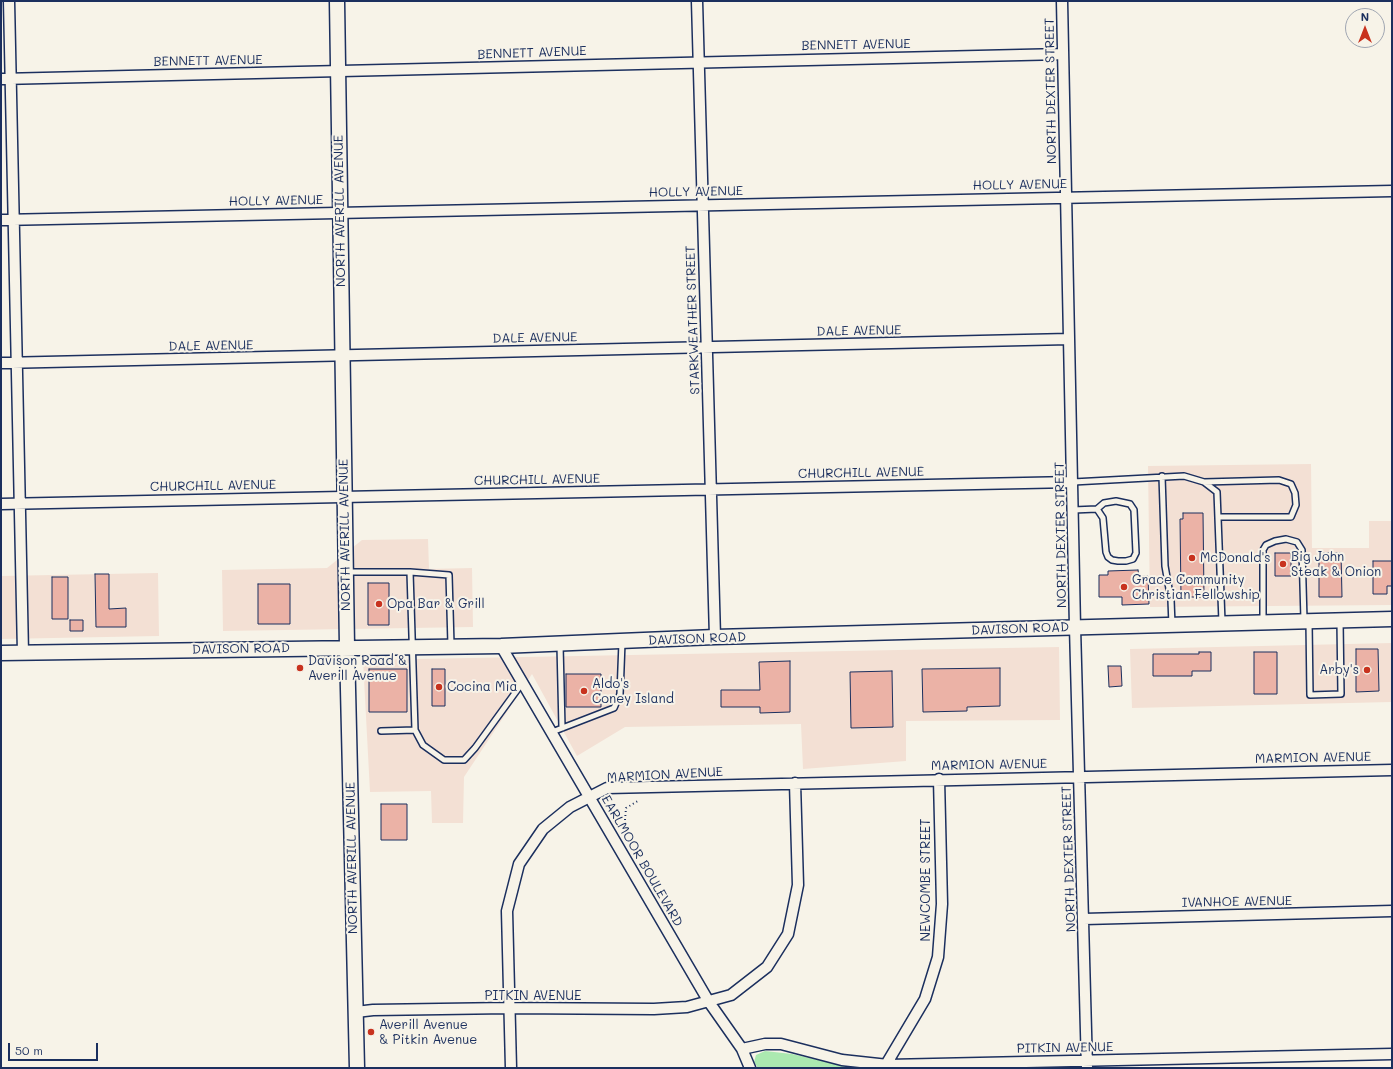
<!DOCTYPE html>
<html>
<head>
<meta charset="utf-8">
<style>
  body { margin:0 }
  #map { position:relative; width:1393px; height:1069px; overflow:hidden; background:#f7f3e8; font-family:Mali,sans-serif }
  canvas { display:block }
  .frame { position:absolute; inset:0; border:2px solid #1b2f5e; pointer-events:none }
  .north { position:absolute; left:1345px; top:8px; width:40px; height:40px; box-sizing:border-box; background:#f7f3e8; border:1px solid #9fa5b1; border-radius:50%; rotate:0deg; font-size:11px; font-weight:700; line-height:16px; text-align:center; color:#1b2f5e }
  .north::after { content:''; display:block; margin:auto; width:14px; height:18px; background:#c8321e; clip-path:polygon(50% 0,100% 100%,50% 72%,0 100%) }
  .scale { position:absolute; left:8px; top:1043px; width:90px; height:18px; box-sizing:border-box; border:2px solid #1b2f5e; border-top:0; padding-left:5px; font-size:12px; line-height:14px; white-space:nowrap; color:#1b2f5e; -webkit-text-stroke:3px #f7f3e8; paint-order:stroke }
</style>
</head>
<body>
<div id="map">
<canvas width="1393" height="1069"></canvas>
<div class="frame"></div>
<div class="north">N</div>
<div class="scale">50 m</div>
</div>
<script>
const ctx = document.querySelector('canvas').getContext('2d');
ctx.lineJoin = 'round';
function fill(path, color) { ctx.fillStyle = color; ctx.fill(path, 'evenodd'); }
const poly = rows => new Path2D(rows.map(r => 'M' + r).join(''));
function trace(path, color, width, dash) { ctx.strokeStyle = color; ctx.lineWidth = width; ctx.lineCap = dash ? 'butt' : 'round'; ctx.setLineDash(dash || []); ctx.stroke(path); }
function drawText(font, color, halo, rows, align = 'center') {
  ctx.font = font + ' Mali,sans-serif'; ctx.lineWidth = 4; ctx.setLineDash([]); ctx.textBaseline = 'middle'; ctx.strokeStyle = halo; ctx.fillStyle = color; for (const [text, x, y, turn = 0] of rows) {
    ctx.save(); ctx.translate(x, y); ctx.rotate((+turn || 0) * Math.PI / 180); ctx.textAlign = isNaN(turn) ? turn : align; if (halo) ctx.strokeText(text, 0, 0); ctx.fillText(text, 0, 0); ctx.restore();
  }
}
fill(poly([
  [1311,464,1312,548,1369,548,1369,521,1392,521,1392,605,1150,607,1148,466],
  [428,539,429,569,472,568,473,627,223,631,222,570,327,568,362,540],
  [158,573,159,636,1,639,1,576],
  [1392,643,1392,702,1132,708,1130,649],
  [1059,647,1060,720,906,721,906,761,803,769,801,724,625,727,577,756,532,674,464,777,463,823,432,823,431,791,370,792,363,660]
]), '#f3e0d4');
fill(poly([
  [765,1051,792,1054,853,1068,758,1068,754,1062,756,1055]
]), '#abe9b0');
const building = poly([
  [1183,513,1203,513,1204,597,1181,597,1180,519,1183,519,1183,513],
  [1275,553,1291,553,1291,576,1275,576,1275,553],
  [1319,553,1341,553,1342,597,1319,597,1319,553],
  [1373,561,1392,561,1392,586,1387,586,1387,594,1373,594,1373,561],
  [1138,570,1139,576,1148,576,1149,604,1122,605,1122,597,1099,597,1099,575,1108,575,1108,571,1138,570],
  [95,574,109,574,109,609,126,608,126,627,96,627,95,574],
  [52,577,68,577,68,619,52,619,52,577],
  [368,583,389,583,389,625,368,625,368,583],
  [258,584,290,584,290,624,258,624,258,584],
  [70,620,83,620,83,631,70,631,70,620],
  [1356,649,1378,649,1379,691,1356,692,1356,649],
  [1199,652,1211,652,1211,671,1192,671,1192,676,1153,676,1153,654,1199,654,1199,652],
  [1254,652,1277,652,1277,694,1254,694,1254,652],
  [790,661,790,712,760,713,760,707,721,707,721,690,760,690,759,662,790,661],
  [1108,666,1121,666,1122,686,1109,687,1108,666],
  [1000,668,1000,706,967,707,967,711,923,712,922,669,1000,668],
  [369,669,407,669,407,712,369,712,369,669],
  [432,669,445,669,445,706,432,706,432,669],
  [892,671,893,727,851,728,850,672,892,671],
  [566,674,601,674,601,707,566,707,566,674],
  [381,804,407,804,407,840,381,840,381,804]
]);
fill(building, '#ebb2a6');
trace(building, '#1b2f5e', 1);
const lane = poly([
  [1162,476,1165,566,1171,600,1172,625],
  [1073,482,1184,476,1204,482,1217,492,1222,622],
  [1204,482,1279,480,1291,484,1295,493,1296,505,1291,517,1219,517],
  [1073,510,1097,509,1104,503,1116,501,1130,504,1134,510,1136,553,1133,559,1126,561,1118,561,1112,560,1108,557,1106,552,1103,518,1097,509],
  [347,572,410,572],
  [1263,622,1263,550,1266,545,1275,541,1286,539,1297,542,1302,550,1304,620],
  [1309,622,1310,695,1341,694,1340,621],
  [560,645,562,728],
  [415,730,423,745,444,760,464,760,475,748,523,682],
  [381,731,415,730,410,572,449,575,451,645],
  [552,732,614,708,620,694,622,642]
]);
const street = poly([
  [9,1,23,653],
  [697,1,715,637],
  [1062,1,1075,627,1087,1068],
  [1,79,1063,54],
  [1,220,1392,191],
  [1,363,1069,339],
  [1,504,1073,482],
  [501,646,709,1002,742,1049,750,1068],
  [1084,919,1392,911],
  [356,1012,373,1010,508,1008,654,1009,687,1007,731,995,767,967,788,934,798,885,795,783],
  [742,1049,765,1044,781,1044,842,1060,888,1065,1392,1054],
  [511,1068,507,911,519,864,543,829,570,807,607,788,1392,770],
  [884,1068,925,999,938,957,942,904,939,779]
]);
const secondary = poly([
  [337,1,347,647,357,1068],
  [1,653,501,646,715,637,1392,619]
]);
trace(lane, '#1b2f5e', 8);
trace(street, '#1b2f5e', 13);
trace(secondary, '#1b2f5e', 17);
trace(poly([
  [625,820,626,808,638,801]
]), '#1b2f5e', 2, [1, 3]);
trace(lane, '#f7f3e8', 5);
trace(street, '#f7f3e8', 10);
trace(secondary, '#f7f3e8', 14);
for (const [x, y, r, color] of [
  [1192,558,4,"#c8321e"],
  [1283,564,4,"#c8321e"],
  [1124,587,4,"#c8321e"],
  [379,604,4,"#c8321e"],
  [300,668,4,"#c8321e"],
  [1367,670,4,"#c8321e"],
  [439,687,4,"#c8321e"],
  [584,691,4,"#c8321e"],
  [371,1032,4,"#c8321e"]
]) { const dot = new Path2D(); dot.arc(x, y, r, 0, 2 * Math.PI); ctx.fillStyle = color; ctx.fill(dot); trace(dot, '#f7f3e8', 1.5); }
drawText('13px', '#1b2f5e', '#f7f3e8', [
  ["BENNETT AVENUE",856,45,-1],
  ["BENNETT AVENUE",532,53,-2],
  ["BENNETT AVENUE",208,61,-1],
  ["NORTH DEXTER STREET",1051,91,-91],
  ["HOLLY AVENUE",1020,185,-1],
  ["HOLLY AVENUE",696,192,-1],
  ["HOLLY AVENUE",276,201,-1],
  ["NORTH AVERILL AVENUE",340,211,-91],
  ["STARKWEATHER STREET",693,320,-92],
  ["DALE AVENUE",859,331,-1],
  ["DALE AVENUE",535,338,-1],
  ["DALE AVENUE",211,346,-1],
  ["CHURCHILL AVENUE",861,473,-1],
  ["CHURCHILL AVENUE",537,480,-1],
  ["CHURCHILL AVENUE",213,486,-1],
  ["NORTH AVERILL AVENUE",345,535,-91],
  ["NORTH DEXTER STREET",1061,535,-91],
  ["DAVISON ROAD",1020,629,-2],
  ["DAVISON ROAD",697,639,-2],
  ["DAVISON ROAD",241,649,-1],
  ["MARMION AVENUE",1313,758,-1],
  ["MARMION AVENUE",989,765,-1],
  ["MARMION AVENUE",665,775,-3],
  ["NORTH AVERILL AVENUE",352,858,-91],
  ["NORTH DEXTER STREET",1069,859,-92],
  ["EARLMOOR BOULEVARD",642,861,60],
  ["NEWCOMBE STREET",926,880,-90],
  ["IVANHOE AVENUE",1237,902,-1],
  ["PITKIN AVENUE",533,996],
  ["PITKIN AVENUE",1065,1048,-1]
]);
drawText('13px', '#1b2f5e', '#f7f3e8', [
  ["Big John",1291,557],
  ["Steak & Onion",1291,572],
  ["McDonald's",1200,558],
  ["Grace Community",1132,580],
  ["Christian Fellowship",1132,595],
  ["Opa Bar & Grill",387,604],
  ["Davison Road &",308,661],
  ["Averill Avenue",308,676],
  ["Arby's",1359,670,"right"],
  ["Aldo's",592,684],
  ["Coney Island",592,699],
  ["Cocina Mia",447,687],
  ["Averill Avenue",379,1025],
  ["& Pitkin Avenue",379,1040]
], 'left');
</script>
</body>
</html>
